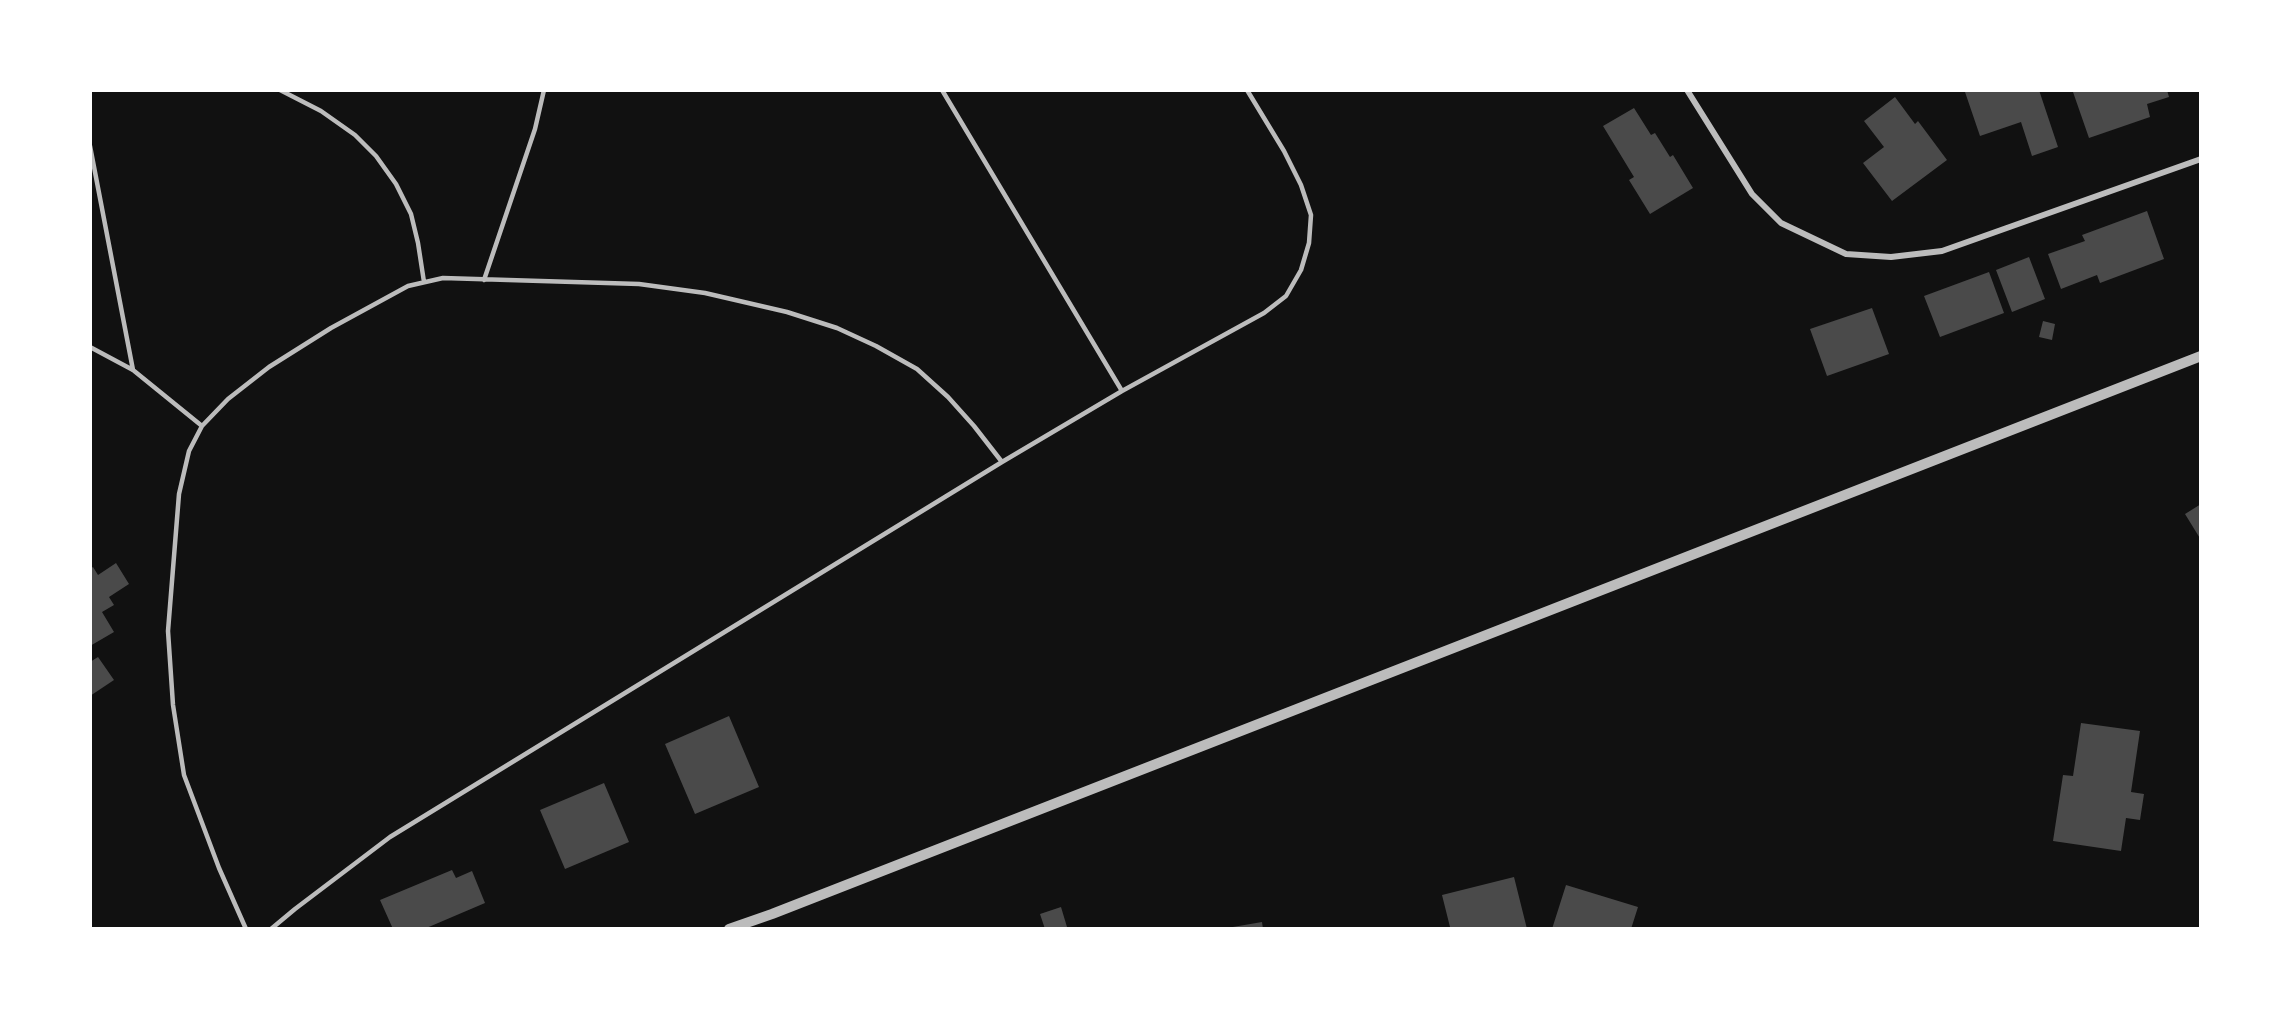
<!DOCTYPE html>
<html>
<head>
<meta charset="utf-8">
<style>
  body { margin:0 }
  #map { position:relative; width:2291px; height:1019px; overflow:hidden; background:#111; font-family:Arial,sans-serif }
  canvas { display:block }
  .frame { position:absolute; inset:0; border:92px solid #fff; pointer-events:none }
</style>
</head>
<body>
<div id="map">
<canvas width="2291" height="1019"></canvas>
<div class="frame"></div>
</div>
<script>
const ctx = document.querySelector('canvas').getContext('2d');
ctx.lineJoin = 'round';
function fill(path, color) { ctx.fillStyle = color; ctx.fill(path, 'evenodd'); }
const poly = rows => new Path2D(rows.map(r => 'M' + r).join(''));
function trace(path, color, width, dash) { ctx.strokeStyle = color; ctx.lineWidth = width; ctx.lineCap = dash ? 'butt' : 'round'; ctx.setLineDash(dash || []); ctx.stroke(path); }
fill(poly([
  [1970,90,2039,90,2058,147,2032,156,2021,122,1980,136,1965,92],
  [2079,90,2167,90,2169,97,2147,104,2150,117,2089,138,2073,92],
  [1895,97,1915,124,1918,121,1947,160,1892,201,1863,163,1884,147,1864,121],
  [1634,108,1651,135,1655,133,1670,157,1673,155,1693,188,1650,214,1629,180,1634,177,1603,126],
  [2147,211,2164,259,2100,283,2097,275,2061,289,2048,254,2085,241,2082,235],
  [2029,257,2045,299,2012,312,1996,270],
  [1989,272,2004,313,1940,337,1924,296],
  [1872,308,1889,354,1827,376,1810,329],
  [2043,321,2055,324,2052,340,2039,337],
  [2201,504,2201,540,2185,514],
  [116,563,129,584,109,597,114,605,102,612,114,632,90,646,90,569,93,567,98,575],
  [98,657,114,680,90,696,90,662],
  [729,716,759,787,695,814,665,744],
  [2081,723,2140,731,2131,792,2144,794,2140,820,2126,818,2121,851,2053,841,2063,775,2073,776],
  [604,783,629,842,565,869,540,810],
  [452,870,456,878,472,871,485,903,424,929,393,929,380,900],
  [1514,877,1527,929,1445,929,1450,927,1442,895],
  [1566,885,1638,907,1631,929,1552,929],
  [1061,907,1067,927,1045,929,1040,914],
  [1262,922,1263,929,1227,929,1227,928]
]), '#4a4a4a');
trace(poly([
  [280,90,321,111,355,135,376,156,396,184,411,214,418,243,424,282],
  [942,90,1122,391],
  [90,146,133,370],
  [484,280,535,129,544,90],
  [90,347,133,370,202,426],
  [246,929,219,868,184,775,173,705,168,631,179,494,189,451,202,426,228,399,269,367,331,328,408,286,443,278,639,284,705,293,787,312,837,328,876,346,917,369,948,397,974,426,1002,462],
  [271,929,295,909,390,837,1002,462,1122,391,1264,313,1286,296,1301,270,1309,243,1311,215,1301,185,1284,151,1247,90]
]), '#bcbcbc', 4.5);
trace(poly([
  [1687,90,1752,194,1781,223,1846,254,1891,257,1942,251,2201,159]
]), '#bcbcbc', 6);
trace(poly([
  [729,929,772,914,2201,356]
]), '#bcbcbc', 10);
</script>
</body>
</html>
